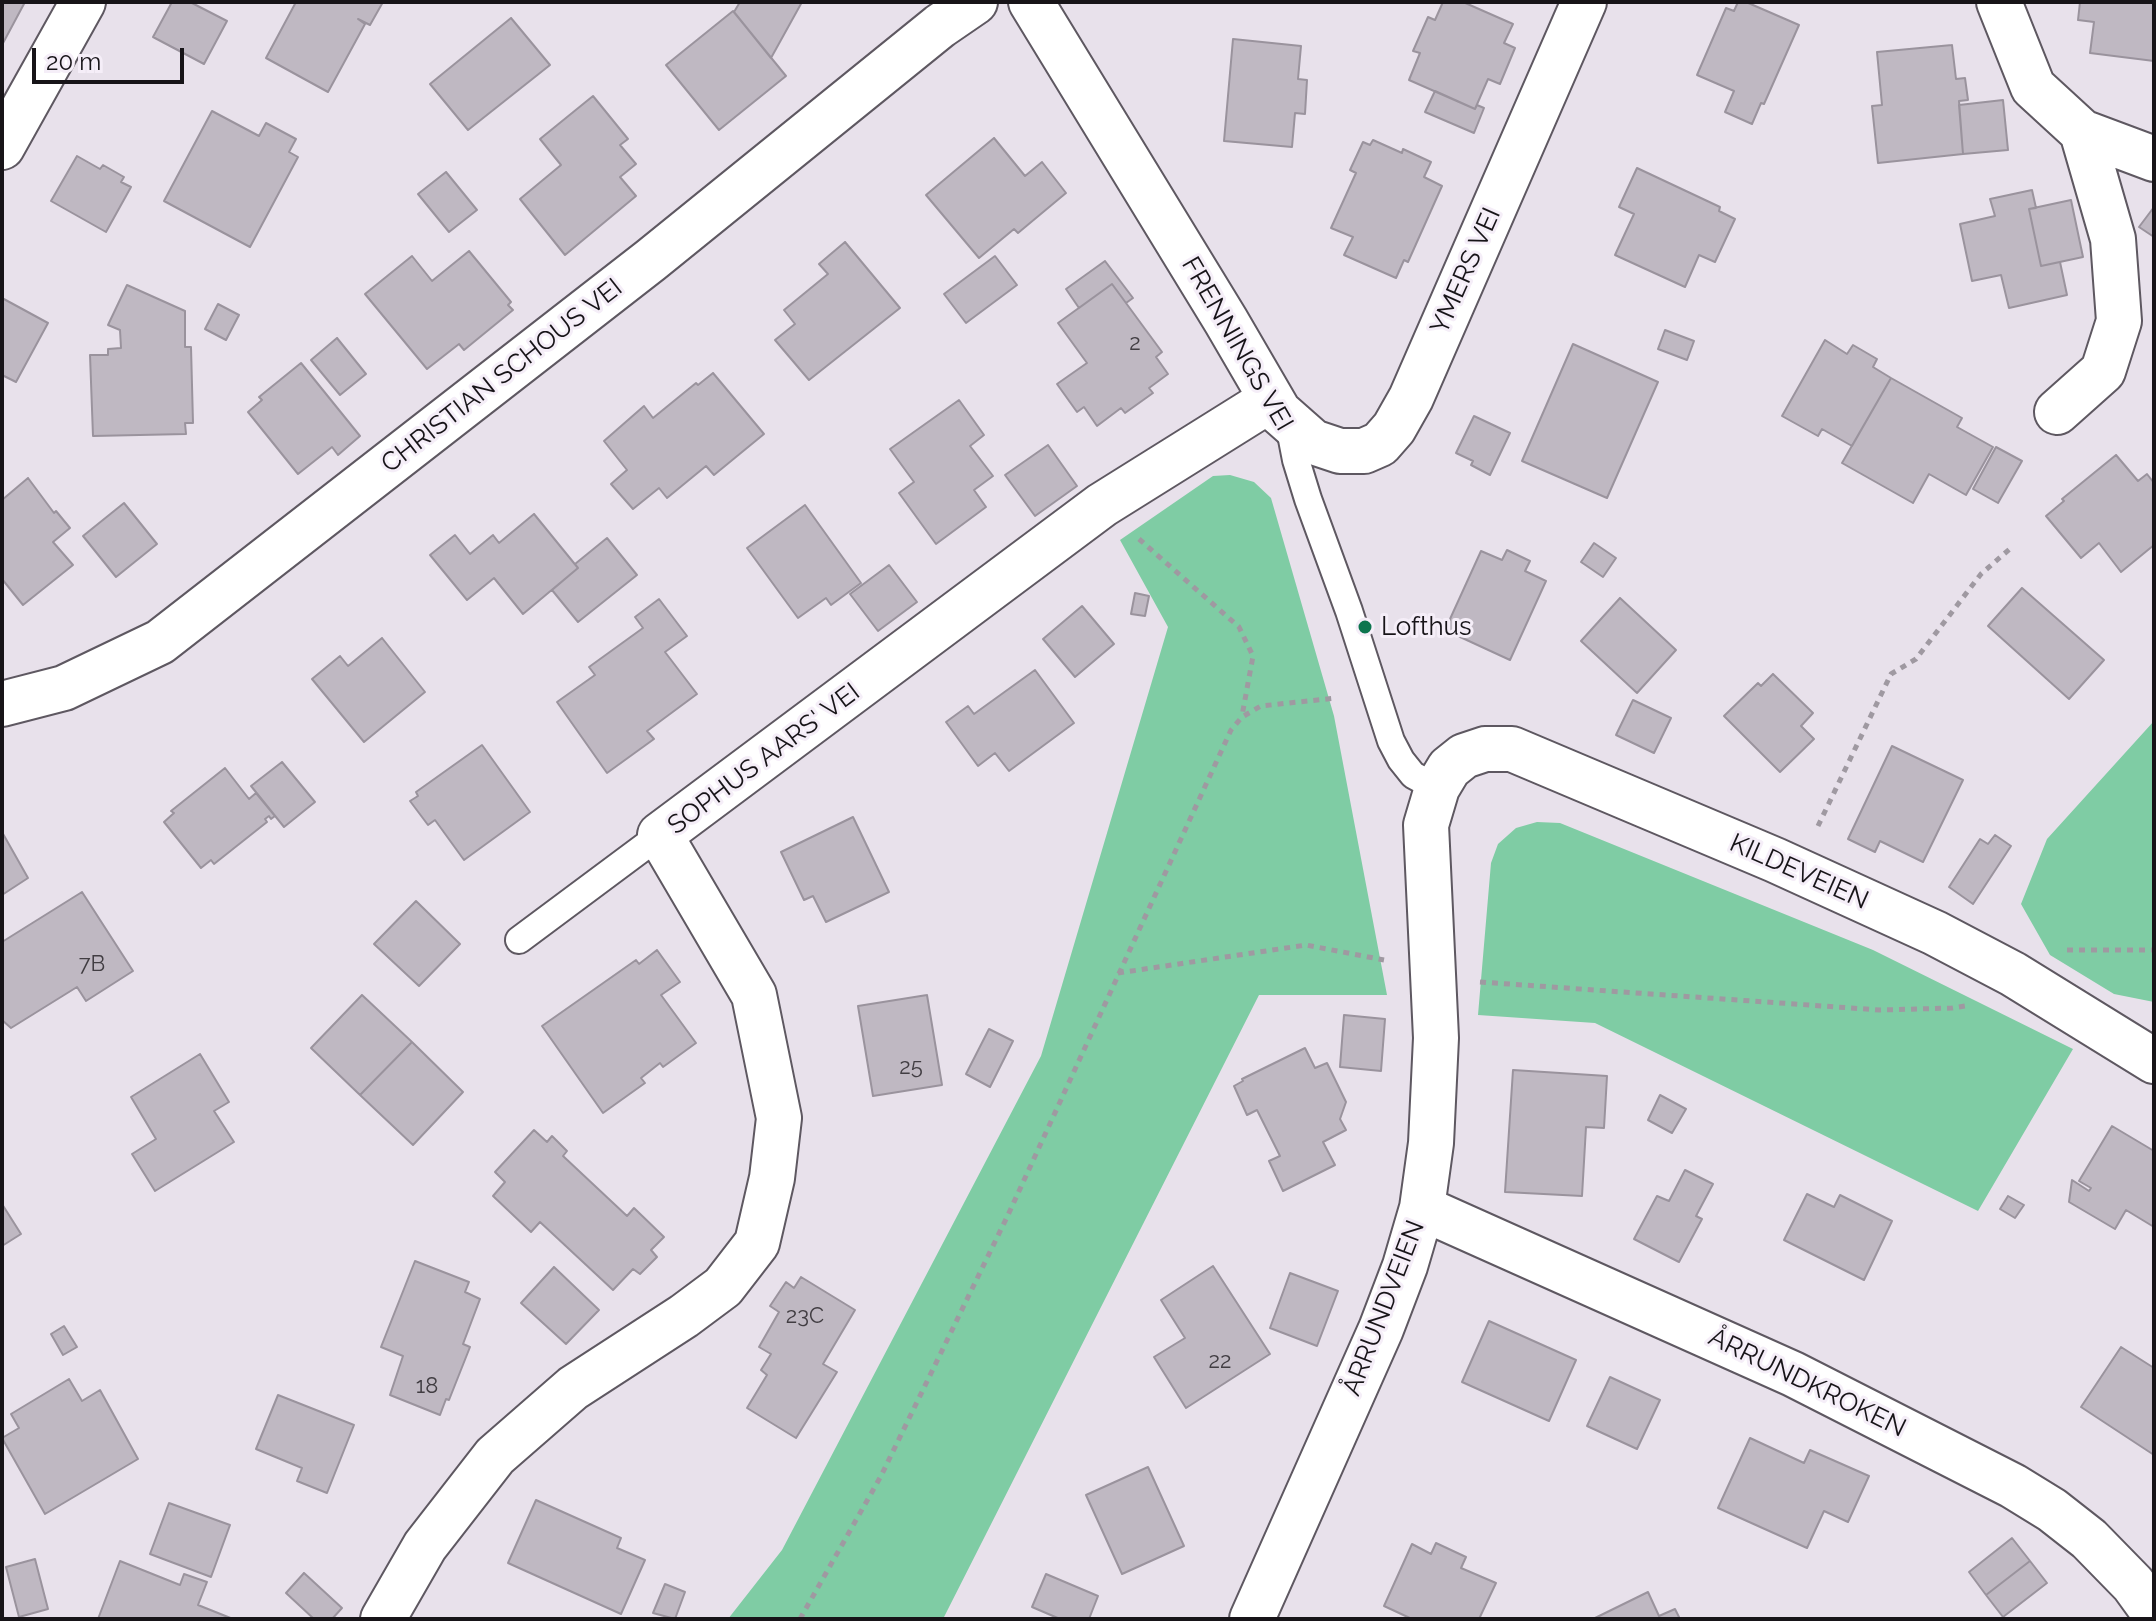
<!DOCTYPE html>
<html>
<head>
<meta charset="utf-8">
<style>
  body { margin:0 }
  #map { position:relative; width:2156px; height:1621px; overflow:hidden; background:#e8e1eb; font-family:Raleway,sans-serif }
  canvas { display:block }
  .frame { position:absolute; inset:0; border:4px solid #171418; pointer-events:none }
  .scale { position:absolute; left:32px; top:48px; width:152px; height:36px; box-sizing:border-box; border:4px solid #171418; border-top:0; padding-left:10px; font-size:24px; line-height:28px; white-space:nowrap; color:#171418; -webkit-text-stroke:6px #f5eef8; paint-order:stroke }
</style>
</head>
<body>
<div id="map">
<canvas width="2156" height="1621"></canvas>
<div class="frame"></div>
<div class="scale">20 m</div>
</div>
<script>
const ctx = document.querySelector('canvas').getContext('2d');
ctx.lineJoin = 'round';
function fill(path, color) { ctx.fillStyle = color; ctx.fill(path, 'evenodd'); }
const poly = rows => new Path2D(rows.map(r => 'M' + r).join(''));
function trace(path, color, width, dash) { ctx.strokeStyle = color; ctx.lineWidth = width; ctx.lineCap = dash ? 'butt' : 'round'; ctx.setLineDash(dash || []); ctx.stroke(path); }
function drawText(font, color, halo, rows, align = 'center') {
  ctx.font = font + ' Raleway,sans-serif'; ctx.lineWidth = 6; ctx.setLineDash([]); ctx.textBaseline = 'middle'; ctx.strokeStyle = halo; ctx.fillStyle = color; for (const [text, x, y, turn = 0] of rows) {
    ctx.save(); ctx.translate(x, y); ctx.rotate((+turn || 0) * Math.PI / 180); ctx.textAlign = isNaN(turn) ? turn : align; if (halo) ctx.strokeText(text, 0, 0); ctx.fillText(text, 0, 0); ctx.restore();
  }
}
fill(poly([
  [1230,475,1254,482,1271,498,1334,716,1387,995,1259,995,943,1619,728,1619,782,1550,1041,1056,1168,627,1120,540,1213,476],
  [2154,721,2154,1002,2114,994,2050,955,2021,904,2047,839],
  [1537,822,1560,823,1873,950,2073,1049,1978,1211,1595,1023,1478,1015,1491,863,1498,844,1516,828]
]), '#7fcca4');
const building = poly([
  [2,2,25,2,2,45,2,2],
  [172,2,190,2,227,21,204,64,153,37,172,2],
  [296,2,383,2,370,25,358,19,365,24,328,92,266,58,296,2],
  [740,2,802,2,771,58,734,12,740,2],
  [1443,2,1463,2,1513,24,1504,43,1515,48,1500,84,1488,79,1475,109,1409,80,1420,53,1413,51,1428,17,1435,20,1443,2],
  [1738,2,1746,2,1799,25,1764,104,1761,103,1752,124,1725,112,1734,91,1697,75,1726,8,1734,11,1738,2],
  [2080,2,2154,2,2154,61,2090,53,2094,22,2078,20,2080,2],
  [733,11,786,76,719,130,666,65,733,11],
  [511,18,550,65,468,130,430,84,511,18],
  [1233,39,1301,46,1298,79,1307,80,1305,114,1295,113,1292,147,1224,141,1233,39],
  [1952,45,1956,79,1965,78,1968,100,1959,101,1963,154,1878,163,1872,106,1882,105,1877,52,1952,45],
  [1435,91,1475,109,1477,105,1484,108,1474,133,1425,112,1435,91],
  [593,96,628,139,620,145,636,164,620,177,636,196,565,255,520,199,561,165,540,139,593,96],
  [2003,100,2008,150,1963,154,1959,105,2003,100],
  [212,111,259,136,266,123,296,139,289,152,298,157,250,247,164,201,212,111],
  [994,138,1025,176,1042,162,1066,193,1018,233,1014,229,979,258,926,195,994,138],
  [1373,140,1402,153,1403,149,1431,162,1424,177,1442,186,1408,262,1404,260,1396,278,1344,255,1353,237,1331,228,1356,173,1350,170,1363,142,1370,145,1373,140],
  [77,156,100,169,103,165,124,177,121,182,131,187,106,232,51,201,77,156],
  [1637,168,1720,207,1719,211,1735,219,1715,262,1699,255,1685,287,1615,255,1634,214,1619,207,1637,168],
  [446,172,477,210,449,232,418,194,446,172],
  [2032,190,2036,208,2029,209,2041,266,2060,262,2067,295,2009,308,2001,275,1972,281,1960,224,1995,216,1990,199,2032,190],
  [2071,200,2083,257,2041,266,2029,209,2071,200],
  [2154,207,2154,237,2139,227,2154,207],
  [845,242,900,308,809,380,775,340,795,324,784,310,828,274,819,264,845,242],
  [469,251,511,302,508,305,513,310,464,350,459,344,427,369,365,294,412,256,432,281,469,251],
  [995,256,1017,285,966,323,944,294,995,256],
  [1105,261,1133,298,1126,303,1112,284,1079,308,1066,289,1105,261],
  [1112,284,1162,352,1156,357,1168,374,1149,388,1153,393,1125,413,1121,408,1097,426,1084,407,1077,412,1057,384,1087,363,1058,323,1112,284],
  [127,285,185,311,185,347,191,347,193,423,185,423,186,434,93,436,90,355,108,355,108,349,121,348,120,330,108,325,127,285],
  [2,298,48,323,16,382,2,375,2,298],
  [218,304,239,315,226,340,205,329,218,304],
  [1665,330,1694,341,1687,360,1658,349,1665,330],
  [337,338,366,374,340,395,311,360,337,338],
  [1825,340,1847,354,1853,345,1877,359,1873,367,1891,378,1852,446,1822,429,1818,436,1782,416,1825,340],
  [1573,344,1658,382,1607,498,1522,461,1573,344],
  [301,363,360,436,338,455,332,447,298,474,248,412,262,400,259,397,301,363],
  [713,373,764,434,714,475,706,466,667,498,659,488,633,509,611,484,627,470,604,441,644,406,653,418,696,383,698,385,713,373],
  [1891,378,1962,418,1957,427,1993,447,1966,495,1929,474,1913,503,1842,463,1891,378],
  [959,400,984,435,970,446,993,476,974,490,986,507,936,544,899,493,914,482,890,449,959,400],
  [1474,416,1510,433,1490,475,1471,465,1473,461,1456,453,1474,416],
  [1048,445,1077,486,1035,516,1005,475,1048,445],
  [1996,447,2022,461,1998,503,1973,489,1996,447],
  [2116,455,2138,481,2147,474,2154,483,2154,545,2121,572,2099,543,2081,558,2046,516,2064,501,2062,499,2116,455],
  [28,478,54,513,56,511,70,528,53,542,73,565,23,605,2,579,2,500,28,478],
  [124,503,157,544,116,577,83,536,124,503],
  [805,505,861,583,831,605,826,598,798,618,747,548,805,505],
  [534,514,578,568,523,614,494,578,467,600,430,555,455,535,470,554,493,535,499,543,534,514],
  [607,538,637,575,578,622,552,590,578,568,575,564,607,538],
  [1594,543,1616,558,1603,577,1581,562,1594,543],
  [1507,550,1530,561,1525,571,1546,581,1510,660,1445,630,1481,551,1502,560,1507,550],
  [889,565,917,602,878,631,850,594,889,565],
  [2022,588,2104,660,2069,699,1988,626,2022,588],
  [1135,593,1149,596,1145,616,1131,614,1135,593],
  [1620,598,1676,650,1637,693,1581,641,1620,598],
  [659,599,687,636,665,652,697,694,647,731,654,739,607,773,557,702,595,675,589,667,643,628,635,617,659,599],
  [1082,606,1114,644,1075,677,1043,639,1082,606],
  [382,638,425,692,364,742,312,679,340,656,348,666,382,638],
  [1035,670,1074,723,1009,771,995,753,978,766,946,722,968,706,974,714,1035,670],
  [1773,674,1813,713,1801,726,1814,739,1780,772,1724,716,1758,683,1761,686,1773,674],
  [1633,700,1671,718,1654,753,1616,735,1633,700],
  [482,745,530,812,464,860,435,820,428,825,410,801,418,796,416,792,482,745],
  [1892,746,1963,780,1923,862,1880,841,1875,852,1848,839,1892,746],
  [282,762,315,802,284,827,251,786,282,762],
  [225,768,249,799,256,793,275,816,271,819,269,816,265,819,267,822,214,864,211,860,201,868,164,822,174,813,171,811,225,768],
  [853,817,889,892,826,922,813,896,804,900,781,852,853,817],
  [2,832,28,878,2,895,2,832],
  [1995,835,2011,846,1973,904,1949,887,1980,839,1988,844,1995,835],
  [82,892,133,971,86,1001,77,987,11,1028,2,1020,2,942,82,892],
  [416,901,460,944,419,986,374,944,416,901],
  [657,950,680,982,661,995,696,1043,663,1067,660,1063,641,1078,645,1083,603,1113,542,1026,636,960,639,964,657,950],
  [362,995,412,1042,360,1095,311,1048,362,995],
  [927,995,942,1085,873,1096,858,1006,927,995],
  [1344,1015,1385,1019,1381,1071,1340,1067,1344,1015],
  [989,1029,1013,1041,990,1087,966,1074,989,1029],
  [412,1042,463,1092,413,1145,360,1095,412,1042],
  [1305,1048,1315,1068,1327,1063,1346,1102,1340,1119,1346,1130,1323,1142,1335,1165,1283,1191,1269,1161,1280,1156,1257,1110,1247,1115,1234,1086,1243,1081,1242,1079,1305,1048],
  [200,1054,229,1102,214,1111,234,1142,155,1191,132,1154,156,1139,131,1097,200,1054],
  [1513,1070,1607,1076,1604,1128,1586,1127,1582,1196,1505,1192,1513,1070],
  [1660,1095,1686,1109,1672,1133,1648,1120,1660,1095],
  [2112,1126,2154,1151,2154,1227,2126,1210,2115,1229,2069,1202,2072,1180,2089,1191,2091,1188,2079,1181,2112,1126],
  [534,1130,547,1142,552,1136,567,1151,563,1156,627,1216,634,1208,664,1237,651,1250,657,1257,640,1274,633,1269,613,1290,540,1222,531,1232,493,1196,505,1182,495,1172,534,1130],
  [1685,1170,1713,1184,1696,1216,1702,1219,1679,1262,1634,1239,1657,1196,1669,1201,1685,1170],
  [1807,1194,1834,1207,1840,1195,1892,1221,1864,1280,1784,1240,1807,1194],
  [2008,1196,2024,1205,2015,1218,2000,1209,2008,1196],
  [2,1204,21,1234,2,1246,2,1204],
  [415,1261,469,1282,465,1292,480,1299,463,1344,470,1347,449,1400,446,1399,440,1415,390,1395,403,1356,381,1347,415,1261],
  [1213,1266,1270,1354,1186,1408,1154,1357,1185,1338,1161,1300,1213,1266],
  [554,1267,599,1310,566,1344,521,1303,554,1267],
  [1290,1273,1338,1291,1317,1346,1270,1328,1290,1273],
  [801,1277,855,1310,823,1364,837,1372,796,1438,747,1408,767,1375,761,1370,771,1354,759,1347,779,1312,770,1306,786,1282,794,1288,801,1277],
  [1489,1321,1576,1360,1549,1421,1462,1382,1489,1321],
  [64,1326,77,1347,63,1355,51,1334,64,1326],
  [2121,1347,2154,1368,2154,1455,2081,1407,2121,1347],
  [1610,1377,1660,1400,1637,1449,1587,1426,1610,1377],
  [69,1379,82,1401,100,1390,138,1459,45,1514,2,1438,19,1428,11,1414,69,1379],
  [278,1395,354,1425,327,1493,297,1481,302,1468,256,1449,278,1395],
  [1750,1438,1804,1463,1810,1450,1869,1476,1848,1522,1824,1511,1807,1548,1718,1508,1750,1438],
  [1148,1467,1184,1546,1122,1574,1086,1495,1148,1467],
  [536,1500,621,1538,617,1548,645,1560,621,1614,508,1563,536,1500],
  [169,1503,230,1525,211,1577,150,1554,169,1503],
  [2012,1538,2030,1561,1986,1595,1969,1572,2012,1538],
  [1436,1543,1466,1557,1461,1568,1496,1583,1479,1619,1412,1619,1384,1606,1412,1544,1431,1554,1436,1543],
  [35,1559,48,1609,19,1617,6,1567,35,1559],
  [120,1561,180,1585,184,1574,207,1582,198,1605,233,1619,98,1619,120,1561],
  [2030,1561,2047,1583,2003,1617,1986,1595,2030,1561],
  [304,1573,342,1608,332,1619,314,1619,286,1593,304,1573],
  [1046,1574,1098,1596,1089,1619,1060,1619,1032,1607,1046,1574],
  [665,1584,685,1592,675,1619,653,1613,665,1584],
  [1648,1592,1659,1616,1675,1609,1680,1619,1593,1619,1648,1592]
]);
fill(building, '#bfb8c2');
trace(building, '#9a939d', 2);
const lane = poly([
  [1289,424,1296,460,1308,499,1349,611,1391,741,1401,760,1413,775,1437,788],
  [519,940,660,835]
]);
const street = poly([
  [1031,2,1226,321,1279,412,1313,442,1340,451,1364,451,1380,444,1394,428,1411,398,1584,2],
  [1999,2,2033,87,2082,132,2154,159],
  [2,147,83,2],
  [2057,412,2103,371,2119,321,2113,239,2082,132],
  [2,704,64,688,160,642,651,260,940,26,975,2],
  [1422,1208,1793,1374,2013,1486,2052,1510,2089,1539,2133,1584,2154,1613],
  [383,1619,425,1546,495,1456,573,1388,684,1316,723,1287,757,1243,772,1178,779,1118,754,995,660,835,1102,505,1270,400],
  [1252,1619,1381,1329,1405,1266,1422,1208,1431,1143,1436,1038,1426,825,1437,788,1449,768,1464,756,1485,749,1512,749,1775,860,1935,933,2013,974,2154,1061]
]);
trace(lane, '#5e5861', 30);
trace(street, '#5e5861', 48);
trace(poly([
  [1139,539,1239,627,1253,656,1242,716],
  [1818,826,1891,674,1916,659,1981,574,2012,547],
  [2067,950,2154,950],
  [1118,973,1306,945,1384,960],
  [1480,982,1880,1010,1952,1008,1965,1006],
  [800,1619,881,1476,1008,1215,1231,730,1242,717,1261,706,1336,698]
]), '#9f99a1', 5, [6, 6]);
trace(lane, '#fff', 26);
trace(street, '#fff', 44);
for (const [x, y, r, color] of [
  [1365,627,8,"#0c754e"]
]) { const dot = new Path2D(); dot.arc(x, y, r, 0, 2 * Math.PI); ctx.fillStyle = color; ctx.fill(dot); trace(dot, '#f5eef8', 3); }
drawText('22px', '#413d42', null, [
  ["2",1135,343],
  ["7B",92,964],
  ["25",911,1067],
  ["23C",805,1316],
  ["22",1220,1361],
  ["18",427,1386]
]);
drawText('26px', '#171418', '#f5eef8', [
  ["YMERS VEI",1466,271,-66],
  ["FRENNINGS VEI",1237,344,60],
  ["CHRISTIAN SCHOUS VEI",502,376,-38],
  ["SOPHUS AARS' VEI",764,759,-37],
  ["KILDEVEIEN",1799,872,24],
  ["ÅRRUNDVEIEN",1384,1308,-69],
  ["ÅRRUNDKROKEN",1807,1383,26]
]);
drawText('26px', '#171418', '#f5eef8', [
  ["Lofthus",1381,627]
], 'left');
</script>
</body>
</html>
